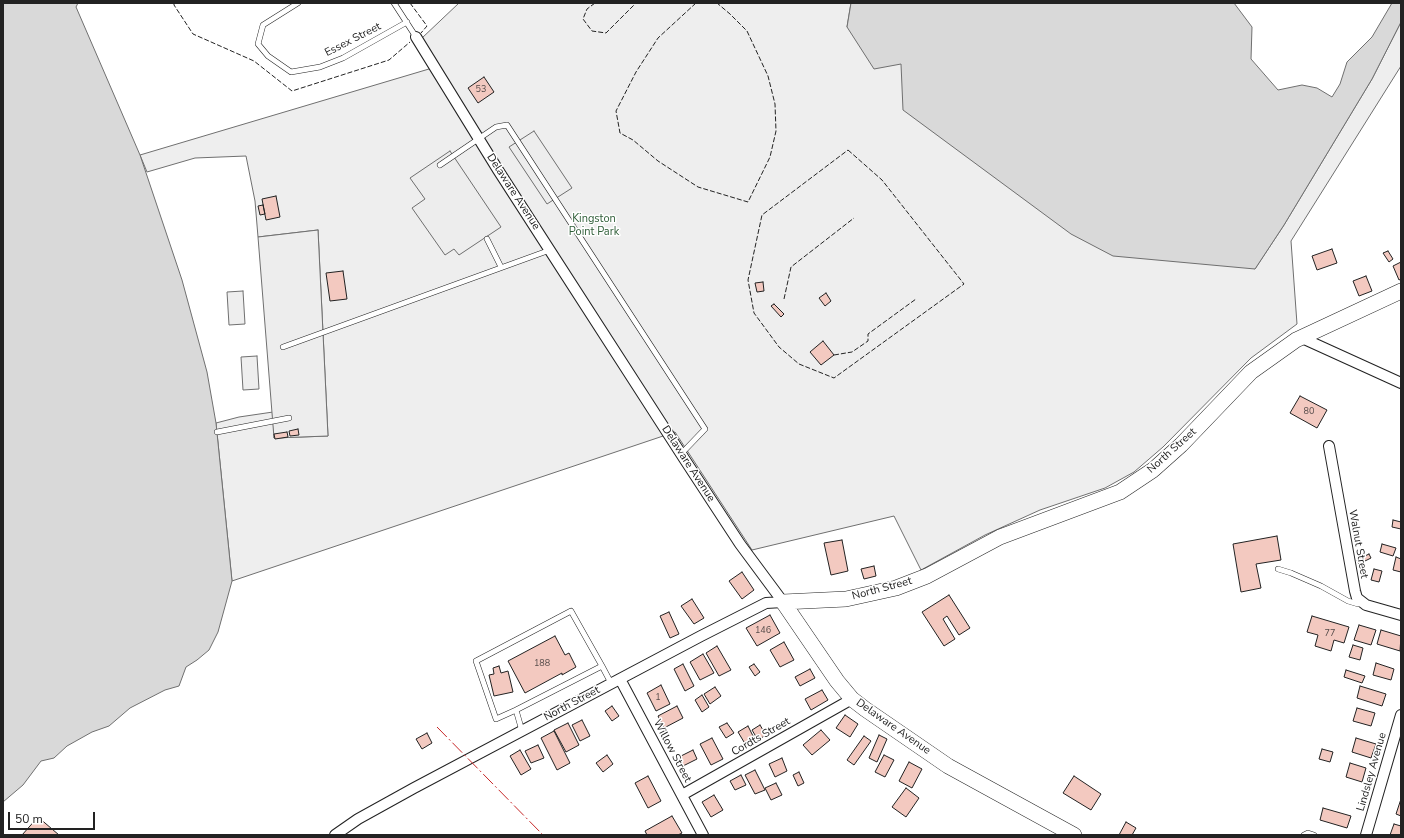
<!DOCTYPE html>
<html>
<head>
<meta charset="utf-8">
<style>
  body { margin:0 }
  #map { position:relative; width:1404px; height:838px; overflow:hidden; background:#fff; font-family:"Nunito Sans",sans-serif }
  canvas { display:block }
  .frame { position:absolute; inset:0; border:4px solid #222; pointer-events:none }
  .scale { position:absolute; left:8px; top:812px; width:87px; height:18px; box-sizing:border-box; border:2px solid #222; border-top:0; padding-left:5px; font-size:12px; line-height:14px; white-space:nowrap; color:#222; -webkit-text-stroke:3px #fff; paint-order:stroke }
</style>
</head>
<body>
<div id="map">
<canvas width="1404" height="838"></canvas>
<div class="frame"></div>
<div class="scale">50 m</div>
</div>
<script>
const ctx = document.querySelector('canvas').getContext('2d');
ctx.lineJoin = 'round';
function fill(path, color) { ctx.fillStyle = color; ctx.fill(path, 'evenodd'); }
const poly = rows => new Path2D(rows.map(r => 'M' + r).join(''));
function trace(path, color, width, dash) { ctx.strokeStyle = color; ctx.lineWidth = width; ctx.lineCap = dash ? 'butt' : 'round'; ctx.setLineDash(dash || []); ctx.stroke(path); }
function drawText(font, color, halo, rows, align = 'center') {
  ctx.font = font + ' "Nunito Sans",sans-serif'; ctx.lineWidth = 3; ctx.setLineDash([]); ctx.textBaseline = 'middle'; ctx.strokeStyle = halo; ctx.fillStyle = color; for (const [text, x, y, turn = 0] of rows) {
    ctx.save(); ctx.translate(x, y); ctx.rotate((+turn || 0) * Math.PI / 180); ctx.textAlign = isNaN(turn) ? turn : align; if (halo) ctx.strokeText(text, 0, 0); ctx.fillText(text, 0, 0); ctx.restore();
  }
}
const green = poly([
  [459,3,851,3,847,27,901,63,1255,269,1284,225,1372,79,1401,22,1401,66,1291,241,1297,324,1251,358,1163,447,1134,472,1105,488,1040,510,985,535,921,570,894,516,752,550,675,432,232,581,216,423,239,417,273,412,274,438,328,436,318,230,258,237,255,201,246,156,195,158,147,172,140,155,439,66,422,38,459,3],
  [243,291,245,324,229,325,227,292,243,291],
  [257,356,259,389,243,390,241,357,257,356]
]);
fill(green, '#eee');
trace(green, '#6f6f6f', 1);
const parking = poly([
  [534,131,572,188,547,204,509,147,534,131],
  [450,151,501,227,459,255,454,249,445,255,412,208,425,199,410,178,450,151],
  [318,230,328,436,274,438,258,237,318,230]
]);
fill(parking, '#ededed');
trace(parking, '#6f6f6f', 1);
const water = poly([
  [3,3,78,3,76,7,140,155,182,280,207,372,216,423,232,581,218,632,209,650,197,660,186,667,179,686,165,690,130,708,109,726,92,732,67,746,54,758,41,761,23,785,3,802,3,3],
  [851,3,1234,3,1252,27,1251,59,1278,90,1302,85,1317,88,1332,97,1340,84,1347,62,1372,37,1392,3,1401,3,1401,22,1372,79,1284,225,1255,269,1113,256,1071,234,903,110,901,64,874,69,847,27,851,3]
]);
fill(water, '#d9d9d9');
trace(water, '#6f6f6f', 1);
const building = poly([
  [484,77,494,92,478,103,468,88,484,77],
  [276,196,280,217,266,220,262,199,276,196],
  [263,205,265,214,260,215,258,206,263,205],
  [1332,249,1337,263,1317,270,1312,256,1332,249],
  [1388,251,1393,259,1389,262,1383,253,1388,251],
  [1401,262,1401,279,1399,280,1393,266,1401,262],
  [343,271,347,299,330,301,326,273,343,271],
  [1366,276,1372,291,1359,296,1353,281,1366,276],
  [763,282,764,291,757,292,755,283,763,282],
  [826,293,831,301,825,306,819,298,826,293],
  [774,304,784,314,781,317,771,306,774,304],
  [823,341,834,355,821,365,810,352,823,341],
  [1300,396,1327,410,1317,428,1290,413,1300,396],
  [298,429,299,435,290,436,289,431,298,429],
  [287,432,288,437,275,439,274,434,287,432],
  [1393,520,1401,522,1401,529,1392,527,1393,520],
  [1277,536,1281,560,1256,564,1261,588,1241,592,1233,544,1277,536],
  [842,540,848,571,831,575,824,543,842,540],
  [1382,544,1396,548,1393,556,1380,552,1382,544],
  [1369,554,1371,558,1359,564,1357,560,1369,554],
  [1396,557,1401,559,1401,572,1393,570,1396,557],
  [874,566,876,576,864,579,861,569,874,566],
  [1374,569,1382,571,1379,582,1371,580,1374,569],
  [742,572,754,590,742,599,729,581,742,572],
  [949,595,970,628,959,635,947,616,943,619,955,639,944,646,922,612,949,595],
  [692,599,704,618,694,624,681,606,692,599],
  [669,612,679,634,670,638,660,616,669,612],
  [770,615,780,633,757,646,746,628,770,615],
  [1312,616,1349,627,1344,643,1334,640,1331,651,1315,646,1318,635,1307,632,1312,616],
  [1359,625,1376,630,1371,645,1354,640,1359,625],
  [1381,630,1401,636,1400,651,1377,644,1381,630],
  [555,636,565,655,569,653,576,667,562,675,562,673,525,693,508,661,555,636],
  [784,642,794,660,780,667,770,650,784,642],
  [1353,645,1363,648,1360,660,1349,657,1353,645],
  [717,646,731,670,719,676,706,653,717,646],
  [703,654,714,673,700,680,690,662,703,654],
  [1376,663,1394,669,1391,680,1373,675,1376,663],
  [683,664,694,686,685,691,674,669,683,664],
  [754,664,760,672,755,676,749,667,754,664],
  [499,666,501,673,508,671,513,692,494,696,489,675,494,674,493,668,499,666],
  [810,669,815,678,800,686,795,677,810,669],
  [1346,670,1365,676,1362,683,1344,677,1346,670],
  [661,685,670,704,656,711,647,693,661,685],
  [1360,686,1386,694,1382,706,1357,698,1360,686],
  [715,687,721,696,710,704,704,694,715,687],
  [822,690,828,700,811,710,805,699,822,690],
  [702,695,709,707,702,712,695,700,702,695],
  [612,706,619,716,612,721,605,711,612,706],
  [677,706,683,718,664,728,658,716,677,706],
  [1357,708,1375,713,1371,726,1353,721,1357,708],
  [845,715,858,724,850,737,836,728,845,715],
  [582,720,590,736,580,741,572,725,582,720],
  [568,723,579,745,566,752,554,730,568,723],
  [727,723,734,733,726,738,719,727,727,723],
  [760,725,766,735,758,740,752,730,760,725],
  [748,726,756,742,747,747,738,732,748,726],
  [821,730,830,740,812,755,803,745,821,730],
  [554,731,570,763,557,770,541,738,554,731],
  [427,733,432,743,422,749,416,739,427,733],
  [879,735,887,739,877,762,869,758,879,735],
  [864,736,871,741,854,765,847,760,864,736],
  [712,738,723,759,711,765,700,744,712,738],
  [1356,738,1376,744,1371,758,1352,752,1356,738],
  [538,745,544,758,531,763,525,751,538,745],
  [1322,749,1333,752,1330,762,1319,759,1322,749],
  [520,750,531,769,521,775,510,756,520,750],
  [693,750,697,759,681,767,677,758,693,750],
  [607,755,613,764,603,772,596,763,607,755],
  [884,755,894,760,885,777,875,772,884,755],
  [782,758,787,771,775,777,769,764,782,758],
  [909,762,922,769,912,788,899,781,909,762],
  [1350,763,1366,768,1362,782,1346,777,1350,763],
  [755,770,765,790,755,794,745,775,755,770],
  [799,772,804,783,798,786,793,775,799,772],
  [741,775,746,785,735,790,730,781,741,775],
  [648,776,661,801,648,808,635,783,648,776],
  [1074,776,1101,794,1091,810,1063,793,1074,776],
  [776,783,782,795,771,800,765,788,776,783],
  [906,788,919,798,906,817,892,807,906,788],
  [714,795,723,810,711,817,702,802,714,795],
  [1401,799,1401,816,1396,814,1401,799],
  [1323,808,1351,816,1347,828,1320,820,1323,808],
  [672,816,682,833,678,835,647,835,645,831,672,816],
  [38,817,59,835,22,835,38,817],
  [1126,822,1136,828,1132,835,1119,835,1126,822],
  [1394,824,1401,826,1401,835,1390,835,1394,824]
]);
fill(building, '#f3c9c0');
trace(building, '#222', 1);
const lane = poly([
  [298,3,263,25,258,44,268,56,291,72,320,67,343,58,407,22],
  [394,3,416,37],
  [440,165,496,127,507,125,705,429,681,454],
  [487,239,501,267],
  [283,347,550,250],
  [217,432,289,418],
  [1278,569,1291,573,1321,586,1348,601,1358,604,1362,603],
  [516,710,496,719,476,661,571,611,602,666],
  [522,731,516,710,602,666,611,683],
  [1304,835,1308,833,1314,835]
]);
const street = poly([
  [416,37,498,170,685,460,740,544,783,602],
  [1302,338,1401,383],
  [1329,446,1355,591,1357,598,1366,605,1401,615],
  [620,679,703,835],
  [682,795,852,699],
  [335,835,358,819,414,788,701,636,766,603,783,602],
  [1366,835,1401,715]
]);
const secondary = poly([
  [783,602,846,599,896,588,927,576,1000,537,1120,492,1153,470,1181,445,1251,372,1296,340,1401,291],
  [783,602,837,681,852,699,865,709,948,766,1074,835]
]);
trace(lane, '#222', 6);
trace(street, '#222', 12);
trace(secondary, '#222', 16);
trace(lane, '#fff', 5);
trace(street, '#fff', 10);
trace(secondary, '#fff', 15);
trace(poly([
  [174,3,174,5,193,34,254,61,292,91,389,60,410,42],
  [410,3,427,26,421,33],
  [595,3,587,9,583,19,592,31,606,33,636,3],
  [696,3,658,38,636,72,616,111,620,133,633,140,658,161,698,187,748,202,770,157,776,131,775,104,768,76,747,31,730,14,717,3],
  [848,150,882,180,964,284,834,378,799,364,779,347,754,313,748,280,762,215,848,150],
  [784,299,791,267,854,218],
  [834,355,852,352,868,341,868,334,916,299]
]), '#222', 1, [5, 2]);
trace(poly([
  [437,727,543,835]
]), '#c62828', 1, [14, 3, 2, 3]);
drawText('9px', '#564c4a', null, [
  ["53",481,90],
  ["80",1309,412],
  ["146",763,631],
  ["77",1330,634],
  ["188",542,664],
  ["1",658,698]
]);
drawText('11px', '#222', '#fff', [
  ["Essex Street",353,40,-27],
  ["Delaware Avenue",513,192,57],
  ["North Street",1172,451,-42],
  ["Delaware Avenue",688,464,57],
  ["Walnut Street",1358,544,80],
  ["North Street",882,589,-15],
  ["North Street",572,704,-28],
  ["Delaware Avenue",893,727,35],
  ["Cordts Street",761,737,-30],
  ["Willow Street",672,751,62],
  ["Lindsley Avenue",1372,772,-74]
]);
drawText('11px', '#2f5e38', '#fff', [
  ["Kingston",594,219],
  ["Point Park",594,232]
]);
</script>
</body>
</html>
